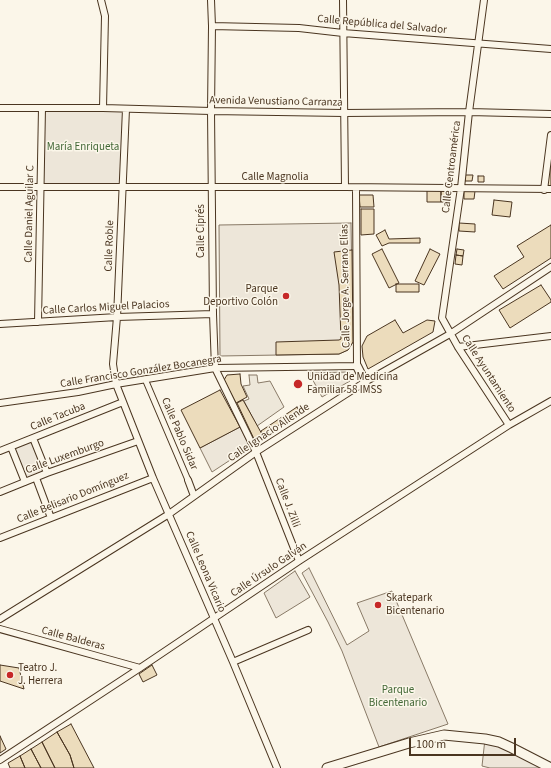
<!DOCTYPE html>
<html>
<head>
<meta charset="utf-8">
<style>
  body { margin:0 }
  #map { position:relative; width:551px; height:768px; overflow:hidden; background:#fbf6e9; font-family:"Source Sans 3",sans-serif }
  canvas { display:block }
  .scale { position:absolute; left:409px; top:738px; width:107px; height:18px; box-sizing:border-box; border:2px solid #4a3520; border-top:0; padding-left:5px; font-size:12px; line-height:14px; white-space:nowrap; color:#4a3520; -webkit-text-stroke:3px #fbf6e9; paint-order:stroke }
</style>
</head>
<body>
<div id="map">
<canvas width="551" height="768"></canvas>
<div class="scale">100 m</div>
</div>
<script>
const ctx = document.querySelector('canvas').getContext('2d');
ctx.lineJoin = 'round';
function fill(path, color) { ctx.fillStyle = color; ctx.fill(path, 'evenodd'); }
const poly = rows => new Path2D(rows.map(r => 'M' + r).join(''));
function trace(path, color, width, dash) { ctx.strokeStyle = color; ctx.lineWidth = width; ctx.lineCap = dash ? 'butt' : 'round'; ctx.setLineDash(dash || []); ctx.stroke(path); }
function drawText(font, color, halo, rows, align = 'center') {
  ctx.font = font + ' "Source Sans 3",sans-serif'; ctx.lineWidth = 3; ctx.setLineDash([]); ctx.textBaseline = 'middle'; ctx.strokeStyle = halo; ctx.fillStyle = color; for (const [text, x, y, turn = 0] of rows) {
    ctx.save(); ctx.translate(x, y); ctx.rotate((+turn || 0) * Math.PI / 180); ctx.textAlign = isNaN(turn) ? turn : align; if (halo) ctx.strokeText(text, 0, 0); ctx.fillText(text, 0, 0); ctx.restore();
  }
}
const green = poly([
  [42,108,126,109,122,188,40,187,42,108],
  [351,223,353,342,348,350,339,354,220,356,219,225,351,223],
  [347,372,350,373,352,376,352,378,350,381,322,397,309,373,347,372],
  [240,427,250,447,212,472,200,448,240,427],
  [32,439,45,473,25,481,12,448,32,439],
  [309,568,347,645,369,631,357,603,392,591,448,724,379,747,342,651,328,622,302,573,309,568],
  [295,571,310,597,276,618,264,593,295,571],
  [485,739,551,768,490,768,482,766,485,739]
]);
fill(green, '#ede6d9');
trace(green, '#887966', 1);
const parking = poly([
  [249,375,257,375,258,383,270,381,284,407,257,426,244,401,249,399,243,386,250,385,249,375]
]);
fill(parking, '#ede7d9');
trace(parking, '#887966', 1);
const building = poly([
  [551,156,551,186,545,186,551,156],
  [465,175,473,175,472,181,465,181,465,175],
  [478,176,484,176,484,182,478,182,478,176],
  [427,190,441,190,441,202,427,202,427,190],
  [441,190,446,190,446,202,441,202,441,190],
  [464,191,475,191,474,199,464,199,464,191],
  [359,195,373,195,374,207,360,207,359,195],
  [494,200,512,202,510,217,492,215,494,200],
  [361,209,374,209,374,234,361,235,361,209],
  [459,223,475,224,475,232,459,231,459,223],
  [551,225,551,258,503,289,494,276,524,257,517,246,551,225],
  [385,230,389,239,420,238,420,243,389,243,382,246,376,235,385,230],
  [382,249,399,283,389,288,372,254,382,249],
  [430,249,440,254,424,285,415,281,430,249],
  [457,249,464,250,463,256,456,255,457,249],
  [352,250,353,342,348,350,339,354,276,355,276,342,339,340,341,339,339,285,334,252,352,250],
  [456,255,463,256,462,265,455,264,456,255],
  [396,284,419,284,419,292,396,292,396,284],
  [541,285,551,300,551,302,510,328,499,310,541,285],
  [395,320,403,333,427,320,435,321,433,332,368,369,363,357,362,346,367,336,395,320],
  [240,374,241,384,247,397,236,403,224,380,227,375,240,374],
  [220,390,240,427,200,448,181,410,220,390],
  [243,400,263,436,255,441,237,403,243,400],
  [297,407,299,411,263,436,261,431,297,407],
  [0,665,19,668,24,689,0,681,0,665],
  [152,665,157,675,143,682,139,674,152,665],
  [71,724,94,768,74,768,70,755,57,732,71,724],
  [57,732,70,755,74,768,55,768,42,742,57,732],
  [0,736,6,749,0,753,0,736],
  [42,742,55,768,41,768,31,749,42,742],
  [31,749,41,768,25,768,20,756,31,749],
  [20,756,25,768,10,768,8,763,20,756]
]);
fill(building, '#ecdcbc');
trace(building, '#4a3520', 1);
const pedestrian = poly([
  [145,379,188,480]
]);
const minor = poly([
  [101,0,105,16,103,108],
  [211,0,212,26,211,111,213,314,215,368,256,452,299,561],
  [343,0,345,187],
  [484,0,469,112,461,188,442,318,458,347,509,425],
  [212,26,299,28,343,33,551,49],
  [0,108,103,108,211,111,344,113,469,112,551,114],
  [126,109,117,317,113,364,116,384,153,478,233,662,277,768],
  [0,187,345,187,551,189],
  [544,190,551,135],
  [38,322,42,108],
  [0,324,117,317,213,314],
  [458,347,551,336],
  [0,403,78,392,116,384,215,368,357,366,356,188],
  [33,438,47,473],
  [11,447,25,482],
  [0,451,123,402],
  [36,478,51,518],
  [188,480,194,496],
  [0,492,47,473,138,441],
  [0,538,153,478],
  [0,619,169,514,256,452,365,382,450,334,551,267],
  [0,629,140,668],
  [233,662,308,630],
  [0,760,140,668,299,561,509,425,551,401]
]);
const tertiary = poly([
  [357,366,365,382]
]);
const secondary = poly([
  [327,768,409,743,444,735,485,739,499,742,512,748,551,768]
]);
trace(pedestrian, '#4a3520', 7);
trace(minor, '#4a3520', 8);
trace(tertiary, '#4a3520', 10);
trace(secondary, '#4a3520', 11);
trace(pedestrian, '#fbf6e9', 5);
trace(minor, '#fbf6e9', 6);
trace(tertiary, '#fbf6e9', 8);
trace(secondary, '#fbf6e9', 9);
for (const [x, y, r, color] of [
  [286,296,4,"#c62828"],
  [298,384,5,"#c62828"],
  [378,605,4,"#c62828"],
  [10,675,4,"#c62828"]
]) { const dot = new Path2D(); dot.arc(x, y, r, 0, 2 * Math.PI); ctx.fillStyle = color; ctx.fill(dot); trace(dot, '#fbf6e9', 1.5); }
drawText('11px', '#4a3520', '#fbf6e9', [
  ["Calle República del Salvador",382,25,5],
  ["Avenida Venustiano Carranza",276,102,1],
  ["Calle Centroamérica",452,167,-83],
  ["Calle Magnolia",275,178],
  ["Calle Daniel Aguilar C",30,214,-89],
  ["Calle Ciprés",202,231,-90],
  ["Calle Roble",110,246,-88],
  ["Calle Jorge A. Serrano Elías",346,286,-91],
  ["Calle Carlos Miguel Palacios",106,308,-3],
  ["Calle Francisco González Bocanegra",141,372,-9],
  ["Calle Ayuntamiento",488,374,57],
  ["Calle Tacuba",58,417,-22],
  ["Calle Ignacio Allende",269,433,-34],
  ["Calle Pablo Sidar",179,434,67],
  ["Calle Luxemburgo",65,457,-20],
  ["Calle Belisario Domínguez",73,498,-22],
  ["Calle J. Zilli",287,503,69],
  ["Calle Úrsulo Galván",269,570,-34],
  ["Calle Leona Vicario",205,572,67],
  ["Calle Balderas",73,639,15]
]);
drawText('11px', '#436837', '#fbf6e9', [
  ["María Enriqueta",83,148],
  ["Parque",398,691],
  ["Bicentenario",398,704]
]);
drawText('11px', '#4a3520', '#fbf6e9', [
  ["Parque",278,290,"right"],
  ["Deportivo Colón",278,303,"right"],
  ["Unidad de Medicina",307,378],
  ["Familiar 58 IMSS",307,391],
  ["Skatepark",386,599],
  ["Bicentenario",386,612],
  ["Teatro J.",18,669],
  ["J. Herrera",18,682]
], 'left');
</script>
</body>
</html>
